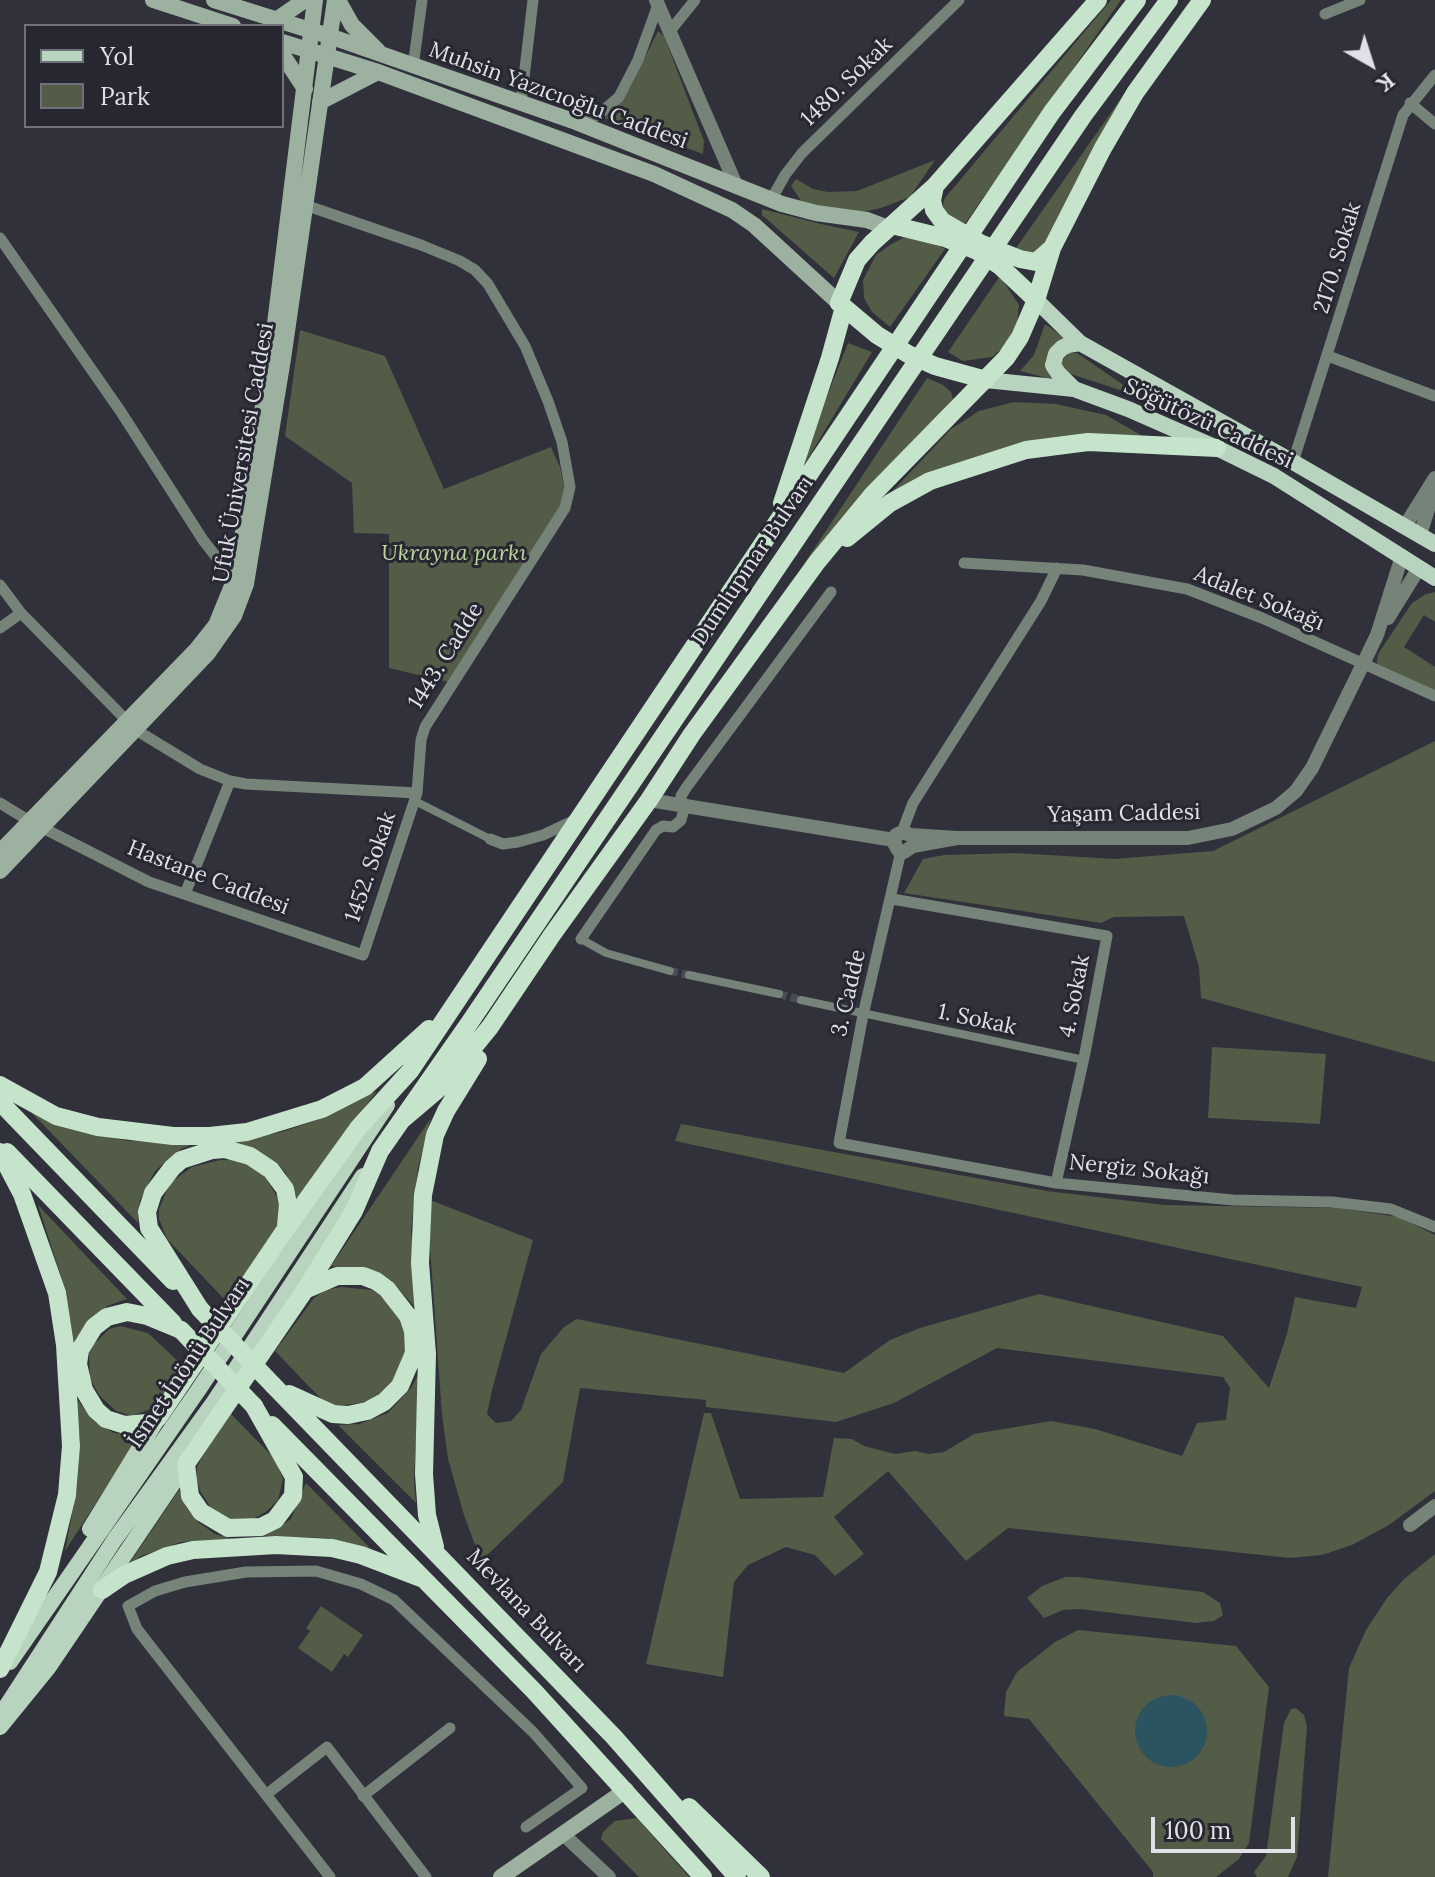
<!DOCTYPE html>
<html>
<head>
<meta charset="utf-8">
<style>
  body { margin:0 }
  #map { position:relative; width:1435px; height:1877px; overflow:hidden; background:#30313b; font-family:Lora,serif }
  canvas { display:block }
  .legend { position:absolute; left:24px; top:24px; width:260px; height:104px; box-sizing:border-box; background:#262730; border:2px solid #707179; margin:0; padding:10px 14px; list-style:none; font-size:24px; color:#e0e1e7 }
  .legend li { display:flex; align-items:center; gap:16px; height:40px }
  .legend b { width:40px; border:2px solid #707179 }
  .north { position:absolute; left:1331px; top:24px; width:80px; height:80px; -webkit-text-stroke:6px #262730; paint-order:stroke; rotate:141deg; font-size:22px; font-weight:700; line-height:32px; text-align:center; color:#e0e1e7 }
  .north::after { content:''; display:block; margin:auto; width:28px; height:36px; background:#e0e1e7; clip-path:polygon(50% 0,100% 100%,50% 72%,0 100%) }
  .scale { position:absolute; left:1151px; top:1817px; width:144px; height:36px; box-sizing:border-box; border:4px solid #e0e1e7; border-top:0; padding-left:10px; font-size:24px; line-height:28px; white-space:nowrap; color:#e0e1e7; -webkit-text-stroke:6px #262730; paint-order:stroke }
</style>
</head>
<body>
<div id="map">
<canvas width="1435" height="1877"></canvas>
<ul class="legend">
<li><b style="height:10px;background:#b9d4be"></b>Yol</li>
<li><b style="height:22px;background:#525c47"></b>Park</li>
</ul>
<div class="north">K</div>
<div class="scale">100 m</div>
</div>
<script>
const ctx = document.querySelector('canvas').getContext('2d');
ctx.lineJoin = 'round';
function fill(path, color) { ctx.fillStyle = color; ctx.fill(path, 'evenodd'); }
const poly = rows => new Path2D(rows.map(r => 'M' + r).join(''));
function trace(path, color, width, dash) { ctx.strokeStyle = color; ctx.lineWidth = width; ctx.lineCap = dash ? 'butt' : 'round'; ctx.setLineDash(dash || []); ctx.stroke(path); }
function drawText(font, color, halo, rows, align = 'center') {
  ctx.font = font + ' Lora,serif'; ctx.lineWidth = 6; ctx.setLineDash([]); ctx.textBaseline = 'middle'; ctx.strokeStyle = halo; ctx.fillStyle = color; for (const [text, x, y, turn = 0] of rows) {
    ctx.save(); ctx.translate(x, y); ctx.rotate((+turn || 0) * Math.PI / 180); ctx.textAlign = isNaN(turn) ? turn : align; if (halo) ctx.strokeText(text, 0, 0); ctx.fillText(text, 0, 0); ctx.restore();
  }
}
fill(poly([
  [1111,0,1121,0,962,228,949,222,942,207,945,198],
  [1190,0,1110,128,1039,254,1014,251],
  [658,31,664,36,704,141,703,154,604,118,630,88],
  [935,160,910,197,881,208,862,212,841,211,802,202,791,186,796,179,813,189,828,192,857,191],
  [762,209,821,224,859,232,834,278,762,215],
  [923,237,945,249,890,327,872,312,864,298,863,280,876,255,890,245,903,238],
  [1000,276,1019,305,1017,324,1004,347,992,357,963,361,948,352],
  [1045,324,1065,338,1048,370,1051,379,1020,371,1034,355],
  [300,330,385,356,444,489,551,447,560,467,565,490,559,509,448,682,389,668,389,534,354,533,352,483,285,436],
  [848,343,872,352,792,485],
  [1069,353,1077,353,1141,397,1068,373,1060,363],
  [927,378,943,385,951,392,953,399,802,567],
  [1014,402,1056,404,1106,415,1146,438,1067,439,877,508,951,429,979,411],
  [1435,592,1435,622,1424,615,1404,647,1435,667,1435,693,1378,667,1377,662,1378,654,1412,603,1426,594],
  [1435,741,1435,1062,1201,998,1199,967,1184,916,1114,917,1101,923,904,893,923,859,944,855,1016,853,1114,859,1213,851],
  [1212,1047,1326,1054,1320,1124,1208,1118],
  [377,1091,297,1199,286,1173,277,1163,250,1147,225,1141,278,1133,315,1121],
  [29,1110,89,1133,128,1141,198,1142,181,1149,155,1171,140,1200,138,1223],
  [431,1118,418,1168,411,1230,418,1311,391,1280,368,1270,331,1266],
  [681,1124,1047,1191,1164,1205,1337,1208,1399,1217,1435,1235,1435,1491,1389,1525,1352,1545,1322,1555,1290,1558,1008,1528,966,1561,888,1471,834,1517,864,1554,835,1576,815,1555,786,1547,748,1565,734,1582,723,1677,646,1664,704,1413,711,1413,740,1499,823,1497,834,1438,852,1439,864,1446,895,1454,915,1451,928,1454,944,1452,974,1434,1051,1421,1095,1429,1182,1456,1197,1423,1226,1420,1230,1388,1223,1377,997,1348,894,1403,836,1422,706,1407,706,1400,580,1388,563,1482,481,1561,464,1515,448,1459,442,1415,430,1247,430,1200,533,1240,492,1390,487,1414,496,1423,511,1421,521,1410,541,1354,564,1327,577,1319,844,1373,890,1340,920,1328,1039,1294,1223,1336,1269,1388,1287,1334,1295,1297,1356,1308,1362,1287,675,1141],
  [220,1160,231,1160,255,1167,266,1178,279,1200,280,1217,276,1228,226,1301,167,1239,159,1219,159,1209,170,1183,192,1167],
  [38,1205,127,1299,107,1306,85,1327,74,1343,64,1286],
  [341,1287,372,1290,385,1299,402,1322,406,1334,405,1358,394,1382,376,1397,361,1403,335,1406,325,1403,275,1351,314,1298,325,1290],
  [120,1326,148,1333,183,1366,153,1408,132,1416,116,1411,99,1395,90,1378,89,1354,94,1344,109,1329],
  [419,1373,414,1480,416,1503,338,1425,359,1424,388,1413,411,1388],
  [75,1397,95,1422,114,1433,140,1434,65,1551,77,1488,80,1439],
  [230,1413,276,1460,283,1479,278,1500,267,1511,253,1519,229,1519,211,1508,200,1491,197,1480,197,1467,202,1457],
  [306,1483,370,1548,327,1538,265,1536,291,1519],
  [179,1490,186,1507,198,1522,215,1534,233,1539,181,1542,141,1556,129,1564],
  [1435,1554,1435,1877,1328,1877,1349,1668,1366,1630,1387,1598,1404,1579],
  [1065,1577,1078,1577,1203,1592,1220,1603,1223,1615,1214,1621,1196,1623,1080,1609,1063,1610,1044,1618,1027,1598,1042,1586],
  [321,1606,363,1635,348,1657,344,1654,332,1672,298,1648,310,1631,306,1628],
  [1078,1630,1236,1646,1269,1687,1249,1843,1239,1859,1216,1877,1153,1877,1153,1872,1029,1719,1004,1716,1006,1692,1017,1672,1055,1642],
  [1296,1708,1304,1715,1307,1726,1297,1857,1288,1877,1257,1877,1254,1872,1266,1856,1284,1723,1291,1709],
  [637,1818,658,1842,689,1877,639,1877,601,1839,603,1832,615,1821]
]), '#525c47');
fill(poly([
  '1135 1731a36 36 0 1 1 72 0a36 36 0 1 1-72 0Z'
]), '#2b5360');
trace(poly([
  [670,971,689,975],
  [779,994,801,1000]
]), '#4a4b55', 8, [8, 4]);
trace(poly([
  [415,801,490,839],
  [581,939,606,953,670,971],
  [689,975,779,994],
  [801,1000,1084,1060]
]), '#768378', 8);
trace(poly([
  [1325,14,1360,0],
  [670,31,695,0],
  [413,67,422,0],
  [521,103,533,0],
  [1410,103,1435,124],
  [576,122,598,115,619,97,638,60,658,5],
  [771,200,785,175,802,153,959,0],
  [0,238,121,412,203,540,224,567,239,579],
  [1328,356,1435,396],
  [1293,462,1403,115,1435,75],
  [964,563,1083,570,1187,589,1262,618,1435,696],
  [0,585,21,613,136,730,200,769,230,781,246,784,417,793],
  [0,628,21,613],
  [0,803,31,822],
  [43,828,149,882,363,955,417,793,421,740,425,727,565,508,570,487,562,442,548,401,525,346,488,284,475,270,460,261,421,245,305,205],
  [902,832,913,803,1041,601,1057,568],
  [490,839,503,844,518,842,543,835,575,820],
  [901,851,863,1015,839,1143,1056,1183,1233,1200,1332,1202,1391,1209,1435,1227],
  [185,894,230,781],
  [892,899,1107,936,1085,1053,1056,1183],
  [581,939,656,830,663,826,673,827,681,820,683,813,681,796,686,788,831,592],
  [267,1794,327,1747,426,1877],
  [363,1796,450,1728],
  [330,1877,137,1629,128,1606,155,1591,185,1582,246,1572,316,1571,361,1584,394,1600,533,1732,582,1788,526,1827]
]), '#768378', 11);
trace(poly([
  [656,0,736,185],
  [1405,526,1435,478],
  [1420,535,1434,490],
  [1388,618,1419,568],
  [649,800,894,840],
  [957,838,913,846,904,852,898,850,894,843,896,835,902,832,911,835,957,838,1188,838,1232,829,1276,808,1296,791,1312,768,1363,664,1377,635,1402,556],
  [1410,1525,1435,1506],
  [564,1835,609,1877]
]), '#768378', 14);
trace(poly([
  [153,0,233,26],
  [214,0,332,37,576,122,782,204,816,213,867,220,888,228],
  [338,0,352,25,378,51],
  [276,20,305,0],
  [282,42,378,72,654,174,732,210,754,225,839,303],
  [282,54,305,89],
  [320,102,378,72],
  [0,852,197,649,216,625,236,576,271,356,315,0],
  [0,871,208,653,234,616,246,584,283,359,335,0],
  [501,1877,626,1790]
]), '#9cb1a0', 16);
trace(poly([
  [1036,300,1080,343,1293,462,1435,544],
  [986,380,1074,389,1128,409,1217,448,1274,476,1435,578],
  [1074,389,1058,373,1053,365,1056,354,1062,348,1068,345,1080,343],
  [90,1529,158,1418],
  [10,1662,199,1389,387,1105],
  [0,1716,115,1539,214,1402,363,1176],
  [0,1727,48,1668,186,1464]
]), '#b9d4be', 16);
trace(poly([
  [935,186,932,200,934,210,942,221,980,243,1020,259,1036,262,1052,248],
  [892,225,945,238,977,251,1000,266,1036,300],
  [986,380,935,366,908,354,877,335,839,303,857,260,872,243,935,186,1098,0],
  [782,503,830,358,844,307],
  [847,538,890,503,930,481,1026,450,1088,442,1217,448],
  [0,1085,56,1116,98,1127,173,1136,210,1136,247,1132,322,1109,365,1087,429,1029],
  [0,1102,173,1281],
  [402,1120,442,1086,490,1027,552,935,649,800,692,734,817,562,873,494,1006,358,1020,337,1036,300,1052,248,1103,148,1135,93,1202,0],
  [0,1152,22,1194,57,1293,65,1345,71,1446,67,1495,48,1572,0,1669],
  [7,1152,173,1323],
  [200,1309,149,1228,147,1212,153,1193,172,1168,181,1160,212,1150,225,1149,250,1156,271,1170,285,1189,288,1204,286,1226],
  [181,1330,147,1316,127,1312,107,1317,94,1327,80,1350,78,1364,84,1390,96,1410,106,1419,125,1425,147,1423,158,1418,285,1230,359,1127,410,1071,820,458],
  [273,1385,614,1737,737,1877],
  [289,1394,333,1414,348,1415,367,1411,384,1402,400,1386,414,1353,413,1331,408,1316,387,1289,376,1281,363,1276,337,1276,307,1289],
  [254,1406,294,1477,293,1496,275,1520,261,1527,228,1528,201,1512,190,1496,186,1464,305,1290,354,1211,380,1151,470,1022,789,550],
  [272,1425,534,1691,703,1877],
  [435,1547,427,1515,424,1474,427,1354,420,1263,423,1195,435,1135,446,1111,478,1059],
  [102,1590,124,1575,167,1556,193,1550,276,1545,332,1548,361,1555,421,1578],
  [689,1807,761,1877]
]), '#c6e4cc', 18);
trace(poly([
  [820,458,1052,112,1137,0],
  [789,550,1083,116,1169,0],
  [200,1309,273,1385],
  [181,1330,254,1406]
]), '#c6e4cc', 18);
drawText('22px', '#e0e1e7', '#262730', [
  ["1480. Sokak",847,82,-44],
  ["Muhsin Yazıcıoğlu Caddesi",558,96,20],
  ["2170. Sokak",1338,258,-73],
  ["Söğütözü Caddesi",1208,424,25],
  ["Ufuk Üniversitesi Caddesi",244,453,-80],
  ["Dumlupınar Bulvarı",753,561,-56],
  ["Adalet Sokağı",1259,599,22],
  ["1443. Cadde",446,656,-58],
  ["Yaşam Caddesi",1124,814,-1],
  ["1452. Sokak",371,867,-71],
  ["Hastane Caddesi",208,878,21],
  ["3. Cadde",849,993,-77],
  ["4. Sokak",1075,996,-79],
  ["1. Sokak",977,1020,12],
  ["Nergiz Sokağı",1139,1170,6],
  ["İsmet İnönü Bulvarı",189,1363,-56],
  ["Mevlana Bulvarı",526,1611,46]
]);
drawText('italic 22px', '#bad49c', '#262730', [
  ["Ukrayna parkı",454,554]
]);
</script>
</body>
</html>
